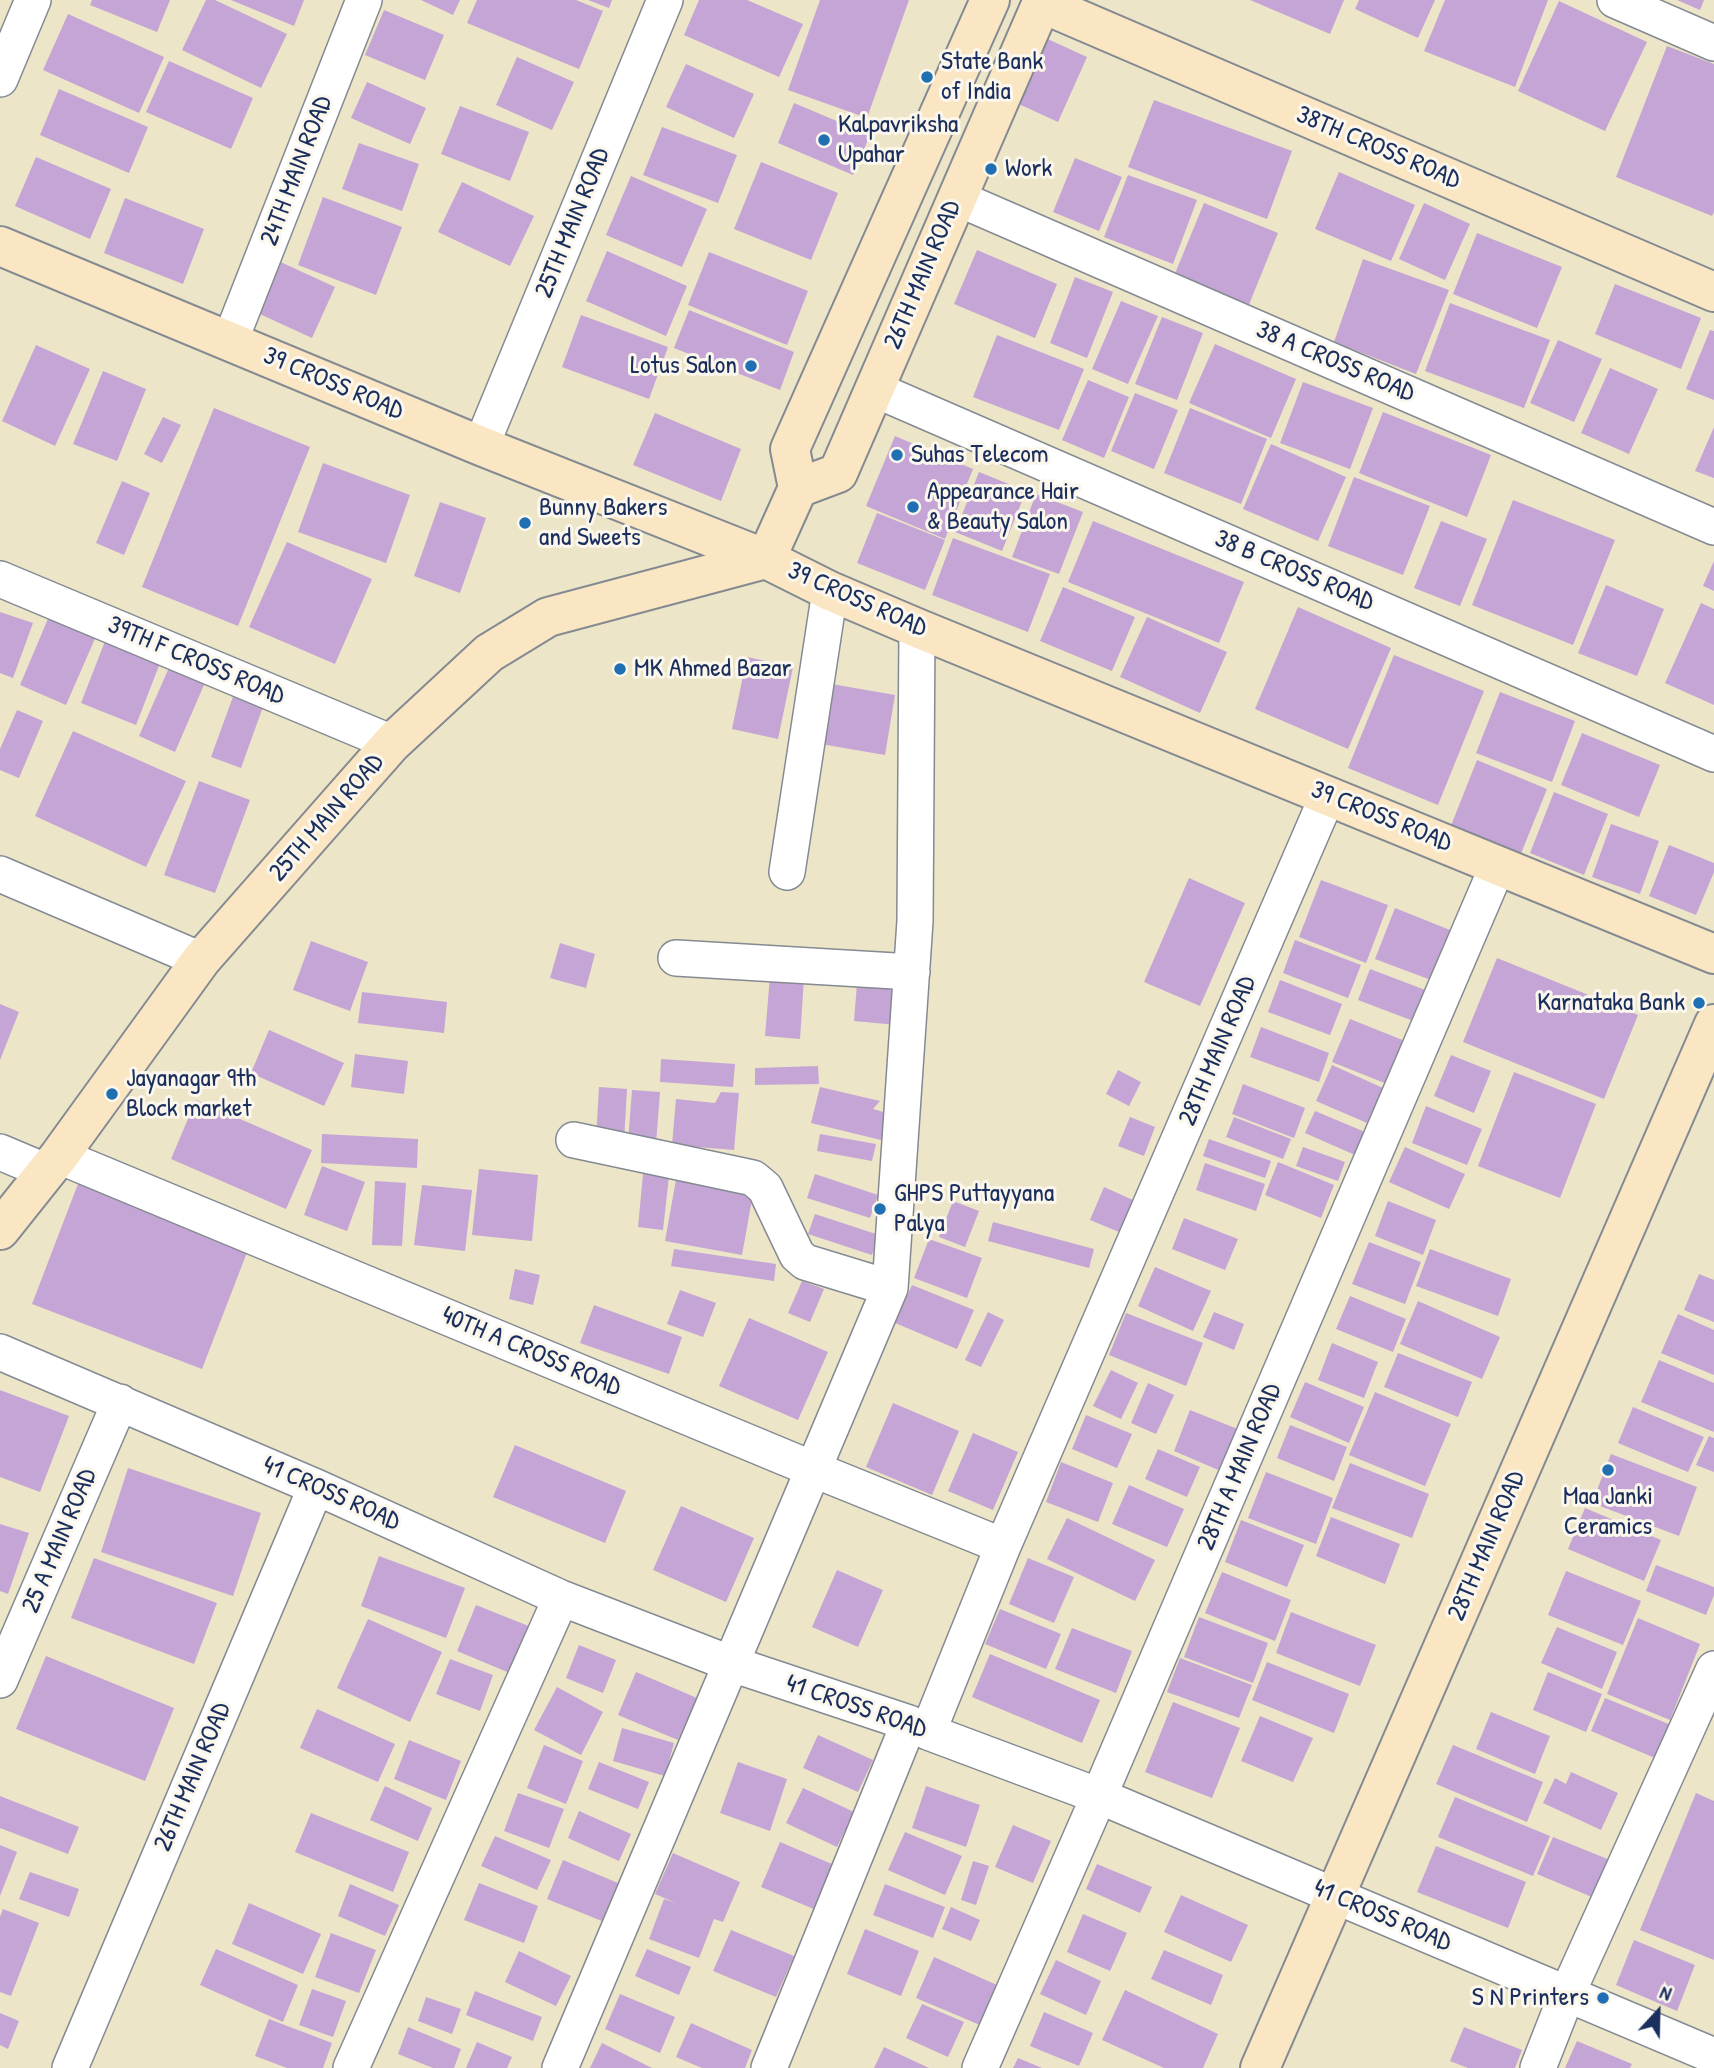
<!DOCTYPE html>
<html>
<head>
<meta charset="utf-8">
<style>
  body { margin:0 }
  #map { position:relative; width:1714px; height:2068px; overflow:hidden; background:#ece5c7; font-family:"Patrick Hand",sans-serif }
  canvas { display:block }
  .north { position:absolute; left:1623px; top:1977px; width:70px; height:70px; -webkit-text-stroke:5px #fbf7ec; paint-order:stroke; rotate:22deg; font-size:19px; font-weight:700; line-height:28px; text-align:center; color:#1b2f5e }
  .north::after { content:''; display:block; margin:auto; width:24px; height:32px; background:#1b2f5e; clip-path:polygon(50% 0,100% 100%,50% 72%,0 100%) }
</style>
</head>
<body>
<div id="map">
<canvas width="1714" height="2068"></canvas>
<div class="north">N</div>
</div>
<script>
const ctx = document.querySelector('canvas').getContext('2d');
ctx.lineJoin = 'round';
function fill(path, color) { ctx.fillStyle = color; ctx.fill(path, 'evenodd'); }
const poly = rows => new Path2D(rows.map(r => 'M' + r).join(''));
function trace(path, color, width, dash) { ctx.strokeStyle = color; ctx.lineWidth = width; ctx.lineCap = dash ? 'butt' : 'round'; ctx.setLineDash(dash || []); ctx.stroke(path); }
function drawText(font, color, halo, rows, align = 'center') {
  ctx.font = font + ' "Patrick Hand",sans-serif'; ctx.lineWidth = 6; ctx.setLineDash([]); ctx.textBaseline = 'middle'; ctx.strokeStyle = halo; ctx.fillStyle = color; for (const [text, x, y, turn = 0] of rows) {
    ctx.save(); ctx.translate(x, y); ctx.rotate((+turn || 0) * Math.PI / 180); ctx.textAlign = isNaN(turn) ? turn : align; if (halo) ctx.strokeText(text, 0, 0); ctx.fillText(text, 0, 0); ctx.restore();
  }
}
fill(poly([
  [92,0,170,0,157,32,90,5],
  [206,0,215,0,287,34,261,88,182,50],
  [231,0,304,0,294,26],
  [421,0,460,0,453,15],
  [477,0,576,0,603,11,579,69,467,23],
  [588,0,612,0,609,8],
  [699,0,747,0,803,24,779,77,684,35],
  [820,0,909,0,867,118,788,90],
  [1250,0,1344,0,1330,34],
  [1359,0,1435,0,1418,38,1355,9],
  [1445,0,1548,0,1515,87,1424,51],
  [1677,0,1704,0,1700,10],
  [1559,1,1647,42,1605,131,1518,91],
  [384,10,444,35,425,80,365,55],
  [68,14,164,57,139,113,43,70],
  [1039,35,1087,57,1058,122,1010,100],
  [1667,46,1714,64,1714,212,1712,216,1616,177],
  [517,57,574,82,552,130,496,105],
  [169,61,253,98,231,149,146,112],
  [686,64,754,94,734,138,666,107],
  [367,82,426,108,410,144,351,118],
  [59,89,148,127,129,173,40,135],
  [1154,100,1292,151,1267,219,1128,167],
  [794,103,870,135,853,175,778,143],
  [460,106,529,132,510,181,441,154],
  [662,127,737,155,718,203,643,175],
  [359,143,419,164,402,211,342,189],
  [36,157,111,189,90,239,15,206],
  [1075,158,1122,177,1099,231,1053,212],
  [761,162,838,193,811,260,734,229],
  [1339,172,1415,205,1391,261,1315,229],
  [1128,175,1197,200,1173,264,1104,237],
  [631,176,707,209,682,267,606,235],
  [462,182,534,216,510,266,438,232],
  [323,197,402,227,376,295,298,265],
  [125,198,204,229,183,284,104,253],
  [1204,203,1278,233,1248,307,1174,276],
  [1424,203,1470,224,1445,280,1399,259],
  [1477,233,1562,267,1537,328,1453,294],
  [977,250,1057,284,1035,338,954,304],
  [607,251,687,286,666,336,586,301],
  [709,252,808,291,787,345,688,305],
  [274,259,335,287,312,338,251,310],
  [1363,259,1449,290,1416,374,1334,342],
  [1075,277,1113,292,1087,358,1050,343],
  [1615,284,1701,318,1681,369,1595,334],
  [1121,301,1158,316,1128,384,1092,369],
  [1450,303,1550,340,1524,408,1425,371],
  [689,310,794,352,780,390,674,348],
  [581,315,668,347,649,399,562,367],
  [1162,317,1203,333,1177,400,1135,384],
  [1710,330,1714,331,1714,400,1686,389],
  [997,335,1084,369,1059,430,973,397],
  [1558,340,1602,359,1574,422,1530,403],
  [1215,344,1296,379,1271,438,1189,403],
  [36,345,90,369,55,446,2,421],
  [1610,368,1658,389,1629,454,1581,433],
  [103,371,146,389,117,461,73,444],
  [1088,380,1129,397,1104,458,1062,440],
  [1303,382,1373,408,1350,469,1280,443],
  [1135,393,1178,410,1154,469,1111,451],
  [214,408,310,447,238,626,142,587],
  [1190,408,1267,439,1241,504,1164,473],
  [1383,412,1491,455,1467,517,1359,473],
  [655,413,741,449,721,501,633,465],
  [163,417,181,425,162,463,144,454],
  [1714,427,1714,478,1695,471],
  [895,436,973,469,945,539,866,506],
  [1271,444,1346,477,1318,541,1243,509],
  [323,463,410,495,386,563,298,532],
  [979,472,1026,491,1002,551,955,532],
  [1354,477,1430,506,1403,575,1328,546],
  [122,481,150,493,124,555,96,543],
  [1036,494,1083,512,1059,574,1012,557],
  [1513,500,1615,540,1573,645,1472,605],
  [440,502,486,518,460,593,414,576],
  [877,513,945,540,925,590,857,563],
  [1093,521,1244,582,1219,643,1068,582],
  [1441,521,1487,539,1460,606,1414,588],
  [953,538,1050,574,1028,632,932,595],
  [287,542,372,579,335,664,249,627],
  [1714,561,1714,591,1703,586],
  [1606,585,1664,609,1637,676,1578,653],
  [1063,587,1135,617,1112,671,1040,641],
  [1701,603,1714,609,1714,705,1665,683],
  [1298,607,1391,648,1348,749,1255,709],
  [0,612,33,623,13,678,0,673],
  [50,614,97,634,66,705,20,685],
  [1147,617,1227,652,1200,713,1120,677],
  [107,636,162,658,136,725,81,703],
  [1394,655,1484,691,1438,805,1348,768],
  [747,657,793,667,778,739,732,729],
  [171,663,207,678,175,752,139,736],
  [826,683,895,695,885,755,815,743],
  [1500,692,1575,721,1552,782,1476,753],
  [234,694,264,704,241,768,211,757],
  [17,710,43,721,19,778,0,770,0,749],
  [73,731,186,781,146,867,35,816],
  [1582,733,1660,765,1639,817,1561,785],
  [1477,760,1547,789,1520,856,1450,828],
  [199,781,250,800,215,893,164,875],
  [1554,792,1608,814,1584,875,1530,853],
  [1611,824,1659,841,1640,894,1592,877],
  [1669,845,1714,863,1714,872,1696,915,1649,896],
  [1189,878,1245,903,1200,1006,1144,982],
  [1321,880,1388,905,1366,963,1299,937],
  [1395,908,1450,930,1431,980,1375,959],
  [1295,940,1361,965,1348,998,1283,973],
  [311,941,368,962,350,1011,293,990],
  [560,943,595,954,586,988,550,978],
  [1497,958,1638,1015,1604,1099,1463,1042],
  [1370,969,1428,991,1416,1022,1358,1000],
  [770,976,804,978,800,1039,765,1036],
  [1280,980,1342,1004,1330,1035,1268,1012],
  [857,984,899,987,897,1025,854,1021],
  [362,992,447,1002,444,1033,358,1023],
  [0,1004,19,1012,0,1060],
  [1350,1019,1405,1041,1387,1084,1332,1062],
  [1261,1027,1329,1053,1319,1082,1250,1057],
  [269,1030,344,1063,324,1106,251,1073],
  [355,1054,408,1061,404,1094,351,1087],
  [1451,1055,1491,1071,1474,1113,1434,1096],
  [661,1059,735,1064,733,1087,660,1082],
  [1332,1065,1383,1088,1367,1123,1316,1101],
  [818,1066,819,1084,755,1085,755,1068],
  [1118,1070,1141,1082,1129,1106,1106,1094],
  [1514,1072,1596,1104,1560,1198,1478,1166],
  [1243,1084,1305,1108,1294,1138,1232,1114],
  [599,1087,627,1089,624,1141,596,1139],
  [820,1087,880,1101,873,1109,887,1113,881,1140,811,1123],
  [632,1090,660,1092,656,1144,628,1142],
  [721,1092,739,1093,734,1150,672,1145,676,1099,715,1103],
  [196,1100,312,1150,286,1209,171,1159],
  [1426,1106,1482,1129,1467,1165,1412,1143],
  [1315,1111,1365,1132,1355,1155,1305,1133],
  [1130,1117,1155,1127,1144,1156,1118,1146],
  [1234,1117,1291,1139,1283,1159,1226,1137],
  [322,1134,418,1139,417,1168,321,1163],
  [820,1134,876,1144,872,1161,817,1151],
  [1209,1139,1271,1161,1265,1178,1203,1156],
  [1303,1147,1345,1162,1338,1181,1296,1166],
  [1405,1147,1465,1174,1449,1209,1389,1182],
  [1278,1162,1334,1185,1321,1218,1265,1195],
  [1205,1163,1265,1184,1256,1211,1196,1190],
  [322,1166,365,1182,347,1231,304,1215],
  [479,1169,538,1175,532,1241,472,1235],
  [643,1174,669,1176,663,1230,638,1227],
  [677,1174,754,1188,742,1255,665,1241],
  [815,1174,878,1195,870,1218,807,1198],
  [81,1176,251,1242,202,1369,32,1304],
  [375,1181,406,1183,402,1246,372,1245],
  [422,1185,472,1190,465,1251,414,1245],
  [1104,1187,1133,1200,1119,1232,1090,1220],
  [953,1201,979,1211,965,1247,939,1237],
  [1388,1201,1436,1220,1423,1255,1375,1236],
  [815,1214,879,1235,872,1255,808,1234],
  [1184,1218,1238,1239,1225,1270,1172,1249],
  [993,1222,1094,1249,1089,1268,988,1241],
  [929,1239,982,1258,967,1298,914,1278],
  [1369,1242,1421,1262,1405,1304,1352,1284],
  [674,1249,776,1264,774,1281,671,1266],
  [1430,1249,1511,1279,1498,1316,1416,1286],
  [1155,1267,1211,1291,1193,1331,1138,1306],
  [515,1269,540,1275,533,1305,509,1299],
  [1699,1274,1714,1280,1714,1322,1684,1310],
  [802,1281,824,1289,810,1322,788,1313],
  [912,1285,974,1310,957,1349,895,1323],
  [680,1290,716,1303,703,1337,667,1324],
  [1350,1296,1406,1319,1393,1352,1336,1329],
  [1418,1301,1500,1337,1482,1379,1400,1344],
  [594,1305,682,1337,669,1374,580,1343],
  [988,1312,1004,1320,981,1367,965,1360],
  [1214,1312,1244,1324,1234,1350,1203,1337],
  [1126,1313,1203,1343,1186,1386,1109,1355],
  [1678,1314,1714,1330,1714,1375,1661,1353],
  [749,1318,828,1352,798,1420,719,1386],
  [1332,1343,1378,1362,1364,1398,1318,1380],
  [1398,1353,1472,1382,1458,1417,1384,1387],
  [1659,1360,1714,1383,1714,1432,1641,1402],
  [1111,1370,1138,1383,1121,1419,1093,1406],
  [1305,1382,1364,1407,1349,1443,1290,1417],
  [1148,1383,1174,1395,1156,1434,1131,1423],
  [0,1390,69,1416,40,1492,0,1477],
  [1375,1392,1451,1424,1425,1486,1349,1455],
  [893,1403,959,1431,932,1495,866,1467],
  [1633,1407,1704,1437,1688,1472,1618,1443],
  [1190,1410,1240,1430,1223,1472,1174,1451],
  [1086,1415,1132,1434,1117,1468,1072,1449],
  [1290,1425,1347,1447,1334,1481,1277,1458],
  [973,1433,1018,1452,993,1510,948,1491],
  [1709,1436,1714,1438,1714,1472,1696,1465],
  [515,1445,626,1491,605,1543,493,1497],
  [1158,1449,1200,1467,1187,1497,1145,1479],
  [1611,1454,1697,1487,1679,1536,1592,1503],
  [1061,1462,1113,1483,1098,1522,1046,1502],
  [1350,1463,1429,1494,1412,1538,1332,1508],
  [128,1468,261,1513,233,1596,101,1552],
  [1266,1472,1333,1498,1316,1544,1248,1518],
  [1129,1485,1184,1509,1167,1547,1112,1524],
  [681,1506,754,1538,726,1602,653,1570],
  [1585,1508,1661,1540,1644,1581,1568,1549],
  [1331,1517,1400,1544,1385,1584,1316,1556],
  [1067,1518,1155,1560,1135,1601,1047,1559],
  [1241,1520,1304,1545,1287,1587,1225,1562],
  [0,1524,29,1533,8,1594,0,1591],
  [379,1556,465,1588,446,1638,361,1606],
  [94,1558,217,1603,194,1664,71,1618],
  [1028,1558,1074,1577,1054,1623,1009,1604],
  [1656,1565,1714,1587,1714,1595,1706,1615,1646,1591],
  [837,1570,883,1590,858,1647,812,1627],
  [1566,1571,1641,1601,1623,1645,1548,1615],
  [1222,1572,1291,1600,1275,1641,1205,1613],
  [476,1605,531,1627,512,1674,457,1651],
  [1000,1609,1061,1634,1046,1669,985,1644],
  [1291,1612,1376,1645,1360,1686,1276,1653],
  [1199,1617,1268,1643,1253,1683,1184,1657],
  [1638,1618,1700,1644,1670,1720,1607,1694],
  [368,1619,442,1652,410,1722,337,1688],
  [1557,1627,1617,1652,1602,1689,1541,1663],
  [1072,1628,1132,1651,1116,1693,1055,1669],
  [579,1645,616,1660,603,1693,566,1678],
  [990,1654,1100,1700,1082,1743,972,1697],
  [46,1656,174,1708,145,1781,16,1729],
  [1180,1658,1252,1685,1239,1718,1167,1692],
  [450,1659,493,1675,480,1711,436,1694],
  [1267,1662,1349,1694,1334,1733,1252,1700],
  [636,1672,697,1698,678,1740,618,1715],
  [1548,1672,1602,1694,1586,1732,1533,1710],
  [557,1687,603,1712,581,1755,534,1730],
  [1605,1698,1676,1727,1662,1761,1591,1731],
  [1173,1702,1240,1728,1212,1798,1145,1772],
  [317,1709,395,1744,378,1782,300,1748],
  [1491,1712,1550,1736,1535,1774,1476,1749],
  [1260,1716,1313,1738,1293,1782,1241,1761],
  [622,1728,674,1743,665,1776,613,1761],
  [818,1735,873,1760,858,1792,803,1768],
  [409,1740,461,1761,446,1800,394,1779],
  [544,1745,583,1761,566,1804,527,1788],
  [1453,1745,1543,1782,1527,1822,1436,1784],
  [599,1762,649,1782,638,1809,588,1789],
  [738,1762,787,1779,770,1831,720,1813],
  [1571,1772,1618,1793,1601,1830,1543,1803,1555,1778,1566,1784],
  [385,1786,432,1808,418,1841,370,1820],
  [926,1786,980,1805,966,1847,912,1828],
  [803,1788,854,1812,837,1847,786,1823],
  [518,1793,564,1809,549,1848,504,1831],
  [1696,1793,1714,1801,1714,1960,1640,1930],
  [0,1796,79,1827,68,1854,0,1828],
  [1455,1797,1550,1836,1533,1876,1438,1837],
  [579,1811,631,1834,619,1861,568,1838],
  [311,1813,409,1852,393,1892,295,1852],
  [1013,1825,1051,1841,1033,1883,995,1867],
  [905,1832,962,1856,945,1895,888,1870],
  [495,1836,551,1860,537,1890,481,1866],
  [1553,1837,1615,1862,1599,1900,1537,1874],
  [780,1842,839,1867,821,1912,761,1887],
  [0,1845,17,1852,0,1896],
  [1436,1846,1526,1882,1508,1928,1417,1892],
  [673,1853,740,1882,723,1922,714,1919,699,1958,649,1939,664,1899,676,1903,655,1894],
  [563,1860,618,1883,602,1921,547,1899],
  [973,1861,989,1866,976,1905,961,1900],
  [1097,1864,1152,1887,1140,1913,1086,1889],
  [30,1872,79,1889,69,1917,19,1899],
  [479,1883,538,1906,524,1943,464,1920],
  [350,1884,399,1905,385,1936,338,1916],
  [885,1884,945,1907,933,1938,873,1915],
  [1181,1895,1248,1925,1231,1962,1164,1932],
  [249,1903,321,1934,303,1974,232,1944],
  [951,1907,980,1920,971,1941,942,1929],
  [3,1909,39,1923,11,1996,0,1992,0,1917],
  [1083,1914,1127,1933,1110,1971,1067,1952],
  [865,1929,919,1951,901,1996,847,1974],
  [731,1930,794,1956,776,1997,713,1971],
  [331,1933,376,1950,359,1993,315,1977],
  [1634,1940,1695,1965,1677,2011,1616,1985],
  [216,1949,298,1985,283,2022,200,1985],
  [647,1949,691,1967,679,1995,635,1976],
  [1164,1950,1223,1975,1211,2005,1151,1979],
  [519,1951,571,1976,556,2006,505,1982],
  [934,1957,997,1985,980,2025,916,1998],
  [1056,1960,1101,1981,1086,2015,1040,1994],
  [312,1989,346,2001,333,2037,299,2025],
  [1125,1990,1218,2034,1203,2068,1164,2068,1102,2040],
  [475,1991,542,2017,533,2041,466,2015],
  [620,1994,675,2017,660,2053,605,2029],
  [426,1997,461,2009,452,2034,418,2021],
  [922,2004,964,2022,948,2057,906,2038],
  [1044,2012,1093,2033,1079,2066,1030,2046],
  [0,2013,19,2021,8,2049,0,2045],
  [269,2019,332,2043,323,2068,287,2068,255,2056],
  [691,2023,752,2050,745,2068,702,2068,676,2057],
  [408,2027,461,2049,454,2068,433,2068,398,2054],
  [1464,2027,1522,2050,1515,2068,1468,2068,1450,2061],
  [1577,2041,1632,2064,1630,2068,1565,2068],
  [477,2042,512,2057,507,2068,466,2068],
  [602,2043,652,2068,590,2068],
  [884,2047,929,2068,874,2068],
  [1018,2058,1042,2068,1013,2068]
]), '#c5a5d5');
const street = poly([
  [1615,0,1714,43],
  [0,79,33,0],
  [957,198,1714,527],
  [230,341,364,0],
  [874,389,1714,754],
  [481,446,665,0],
  [0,579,392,743],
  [787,872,830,591],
  [0,874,201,960],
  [676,958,912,972],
  [574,1140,753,1178,765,1188,797,1255,805,1262,890,1288],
  [0,1152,45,1171],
  [59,1156,815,1470,1003,1546],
  [0,1352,316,1487,561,1598,732,1664,909,1723,928,1732,1099,1796,1714,2056],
  [0,1680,120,1402],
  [928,1732,1003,1546,1328,795],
  [70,2068,316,1487],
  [351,2068,561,1598],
  [560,2068,890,1288,915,921,917,628],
  [769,2068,909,1723],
  [980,2068,1099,1796,1498,865],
  [1538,2068,1567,1994,1714,1669]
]);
const secondary = poly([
  [1041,3,1714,292],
  [0,246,481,446,766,559,830,591,917,628,1714,954],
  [798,488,838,473,1043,0],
  [766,559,798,488,790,449,990,0],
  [0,1230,59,1156,201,960,392,743,489,653,548,617,766,559],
  [1260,2068,1714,1024]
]);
trace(street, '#848a92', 38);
trace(secondary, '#848a92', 42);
trace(street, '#fff', 35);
trace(secondary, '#fbe6c4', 38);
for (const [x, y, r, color] of [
  [927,77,7,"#1f6fb2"],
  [824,140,7,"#1f6fb2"],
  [991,169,7,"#1f6fb2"],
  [751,366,7,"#1f6fb2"],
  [897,455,7,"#1f6fb2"],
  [913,507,7,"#1f6fb2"],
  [525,523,7,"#1f6fb2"],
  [620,669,7,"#1f6fb2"],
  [1699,1003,7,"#1f6fb2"],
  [112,1094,7,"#1f6fb2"],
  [880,1209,7,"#1f6fb2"],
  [1608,1470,7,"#1f6fb2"],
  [1603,1998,7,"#1f6fb2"]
]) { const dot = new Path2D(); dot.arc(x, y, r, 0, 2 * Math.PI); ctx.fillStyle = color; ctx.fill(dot); trace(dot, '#fbf7ec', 2.5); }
drawText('26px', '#1b2f5e', '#fbf7ec', [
  ["State Bank",941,62],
  ["of India",941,92],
  ["Kalpavriksha",838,125],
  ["Upahar",838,155],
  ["Work",1005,169],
  ["Lotus Salon",737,366,"right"],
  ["Suhas Telecom",911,455],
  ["Appearance Hair",927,492],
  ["& Beauty Salon",927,522],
  ["Bunny Bakers",539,508],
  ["and Sweets",539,538],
  ["MK Ahmed Bazar",634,669],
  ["Karnataka Bank",1685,1003,"right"],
  ["Jayanagar 9th",126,1079],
  ["Block market",126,1109],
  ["GHPS Puttayyana",894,1194],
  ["Palya",894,1224],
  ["Maa Janki",1608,1497,"center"],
  ["Ceramics",1608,1527,"center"],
  ["S N Printers",1589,1998,"right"]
], 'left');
drawText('26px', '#1b2f5e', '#fbf7ec', [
  ["38TH CROSS ROAD",1378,148,23],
  ["24TH MAIN ROAD",297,171,-69],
  ["25TH MAIN ROAD",573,223,-68],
  ["26TH MAIN ROAD",923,275,-67],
  ["38 A CROSS ROAD",1335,362,23],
  ["39 CROSS ROAD",333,384,23],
  ["38 B CROSS ROAD",1294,571,23],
  ["39 CROSS ROAD",857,600,24],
  ["39TH F CROSS ROAD",196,661,23],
  ["39 CROSS ROAD",1381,817,22],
  ["25TH MAIN ROAD",327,818,-49],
  ["28TH MAIN ROAD",1218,1051,-67],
  ["40TH A CROSS ROAD",531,1352,23],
  ["28TH A MAIN ROAD",1240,1467,-67],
  ["41 CROSS ROAD",331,1494,24],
  ["25 A MAIN ROAD",60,1541,-67],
  ["28TH MAIN ROAD",1487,1546,-67],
  ["41 CROSS ROAD",856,1707,19],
  ["26TH MAIN ROAD",193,1777,-67],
  ["41 CROSS ROAD",1382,1916,23]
]);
</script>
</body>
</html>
